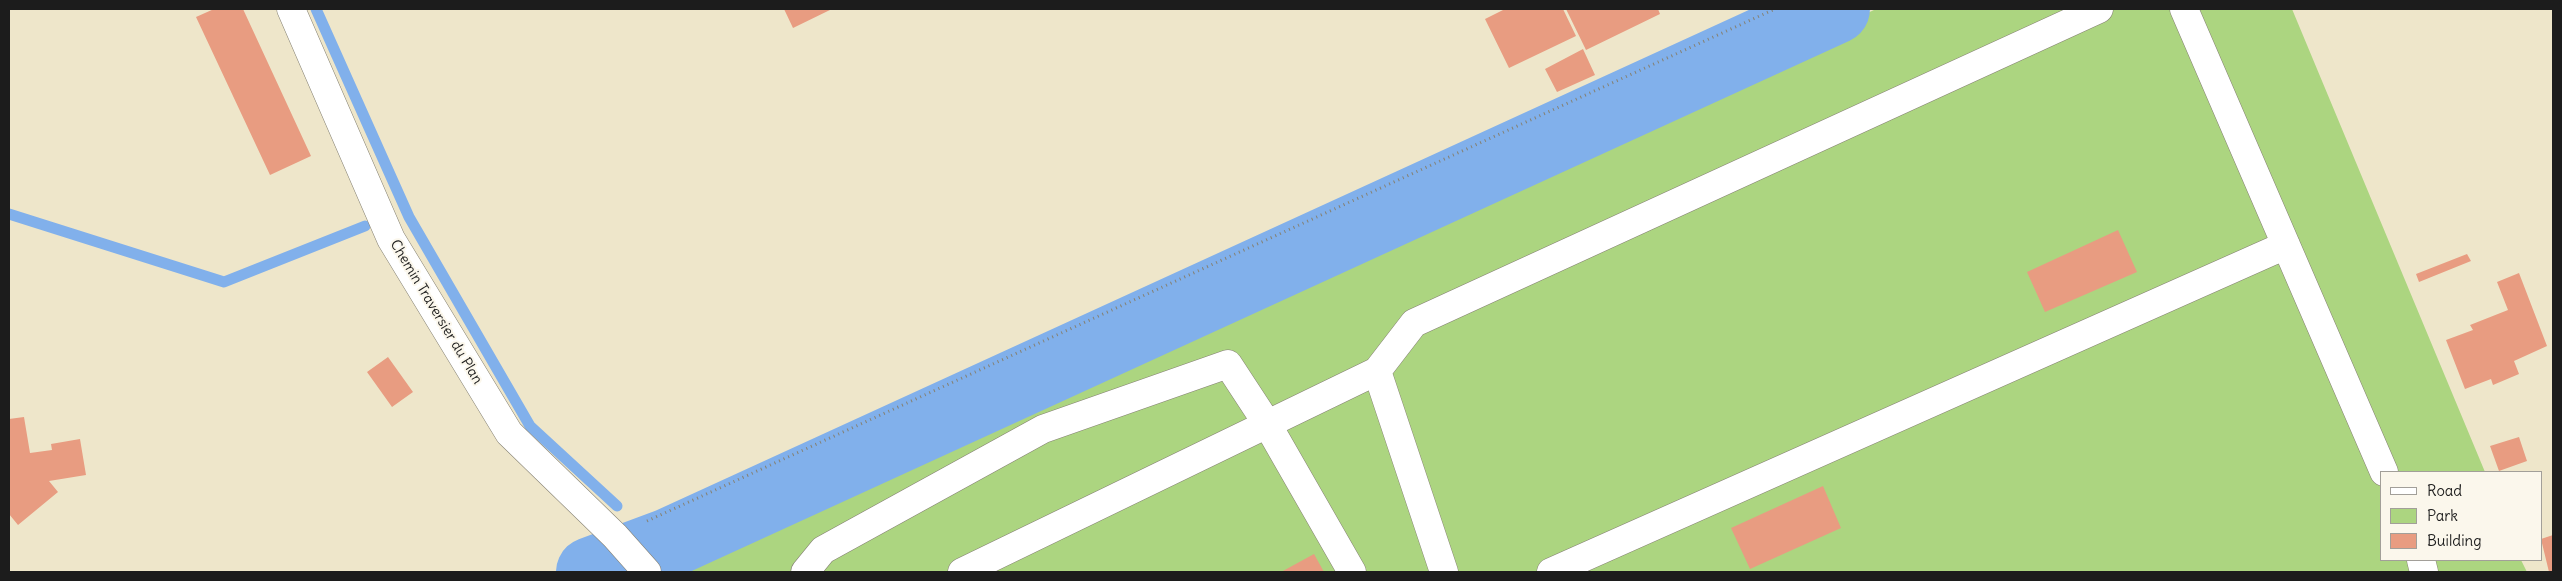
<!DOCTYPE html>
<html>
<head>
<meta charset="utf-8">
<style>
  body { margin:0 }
  #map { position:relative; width:2562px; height:581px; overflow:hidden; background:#eee6ca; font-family:Delius,sans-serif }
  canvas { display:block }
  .frame { position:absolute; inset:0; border:10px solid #1c1c1c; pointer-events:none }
  .legend { position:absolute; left:2380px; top:471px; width:162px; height:90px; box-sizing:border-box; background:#fbf7ec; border:1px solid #a29f99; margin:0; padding:6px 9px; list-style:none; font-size:15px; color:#1c1c1c }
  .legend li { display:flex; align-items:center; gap:10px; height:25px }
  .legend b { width:25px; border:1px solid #a29f99 }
</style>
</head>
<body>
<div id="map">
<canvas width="2562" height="581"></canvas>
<div class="frame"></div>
<ul class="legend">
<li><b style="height:6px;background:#fff"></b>Road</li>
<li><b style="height:14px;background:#acd580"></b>Park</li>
<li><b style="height:14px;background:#e89c81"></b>Building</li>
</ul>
</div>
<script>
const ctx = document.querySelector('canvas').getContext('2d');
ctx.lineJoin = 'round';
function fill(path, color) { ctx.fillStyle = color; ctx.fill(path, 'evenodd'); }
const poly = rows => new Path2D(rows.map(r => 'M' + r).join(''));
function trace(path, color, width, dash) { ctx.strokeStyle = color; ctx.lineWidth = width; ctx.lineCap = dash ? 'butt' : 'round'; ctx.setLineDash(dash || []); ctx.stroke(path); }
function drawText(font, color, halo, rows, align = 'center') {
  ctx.font = font + ' Delius,sans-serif'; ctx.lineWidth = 4; ctx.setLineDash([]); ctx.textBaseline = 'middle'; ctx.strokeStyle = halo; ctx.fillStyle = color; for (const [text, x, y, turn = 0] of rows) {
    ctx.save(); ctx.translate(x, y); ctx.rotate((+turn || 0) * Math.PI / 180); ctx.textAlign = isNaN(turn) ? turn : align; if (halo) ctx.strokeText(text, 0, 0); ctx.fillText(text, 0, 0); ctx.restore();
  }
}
fill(poly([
  [1876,9,2292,9,2485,472,2381,472,2381,560,2521,560,2527,572,689,572,683,563,1249,307]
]), '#acd580');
trace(poly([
  [316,9,409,217,530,426,617,506],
  [9,214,224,282,365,226]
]), '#81b0eb', 11);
trace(poly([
  [591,572,669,543,1835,9]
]), '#81b0eb', 70);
fill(poly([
  [214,9,243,9,311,156,270,175,196,17],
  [784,9,832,9,793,28],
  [1505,9,1563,9,1576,36,1509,68,1485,19],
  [1566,9,1658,9,1660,14,1586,50],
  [1583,49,1595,75,1557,92,1545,69],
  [2118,230,2137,272,2045,312,2027,272],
  [2467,254,2471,261,2419,282,2416,274],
  [2519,273,2547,346,2514,361,2519,374,2493,385,2491,379,2465,389,2446,340,2473,330,2470,325,2508,310,2497,282],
  [388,357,413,392,392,407,367,372],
  [24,417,30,453,52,450,51,444,80,439,86,475,49,481,58,492,18,525,9,514,9,419],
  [2519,437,2527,461,2499,471,2490,446],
  [1823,486,1841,528,1750,569,1731,528],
  [2553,535,2553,572,2549,572,2541,539],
  [1314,554,1324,572,1281,572]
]), '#e89c81');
const minor = poly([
  [291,9,391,239,509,433,615,536,647,572],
  [2184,9,2384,472],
  [2421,560,2424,572],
  [805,572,823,550,1043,429,1228,364,1266,422,1352,572],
  [962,572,1377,371],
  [1444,572,1377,371,1414,323,2099,9],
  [1551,572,2286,245]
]);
trace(minor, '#858173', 29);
trace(poly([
  [647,521,1775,9]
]), '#858173', 3, [1, 4]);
trace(minor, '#fff', 28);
drawText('14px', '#1c1c1c', '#fbf7ec', [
  ["Chemin Traversier du Plan",436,312,59]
]);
</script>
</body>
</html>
